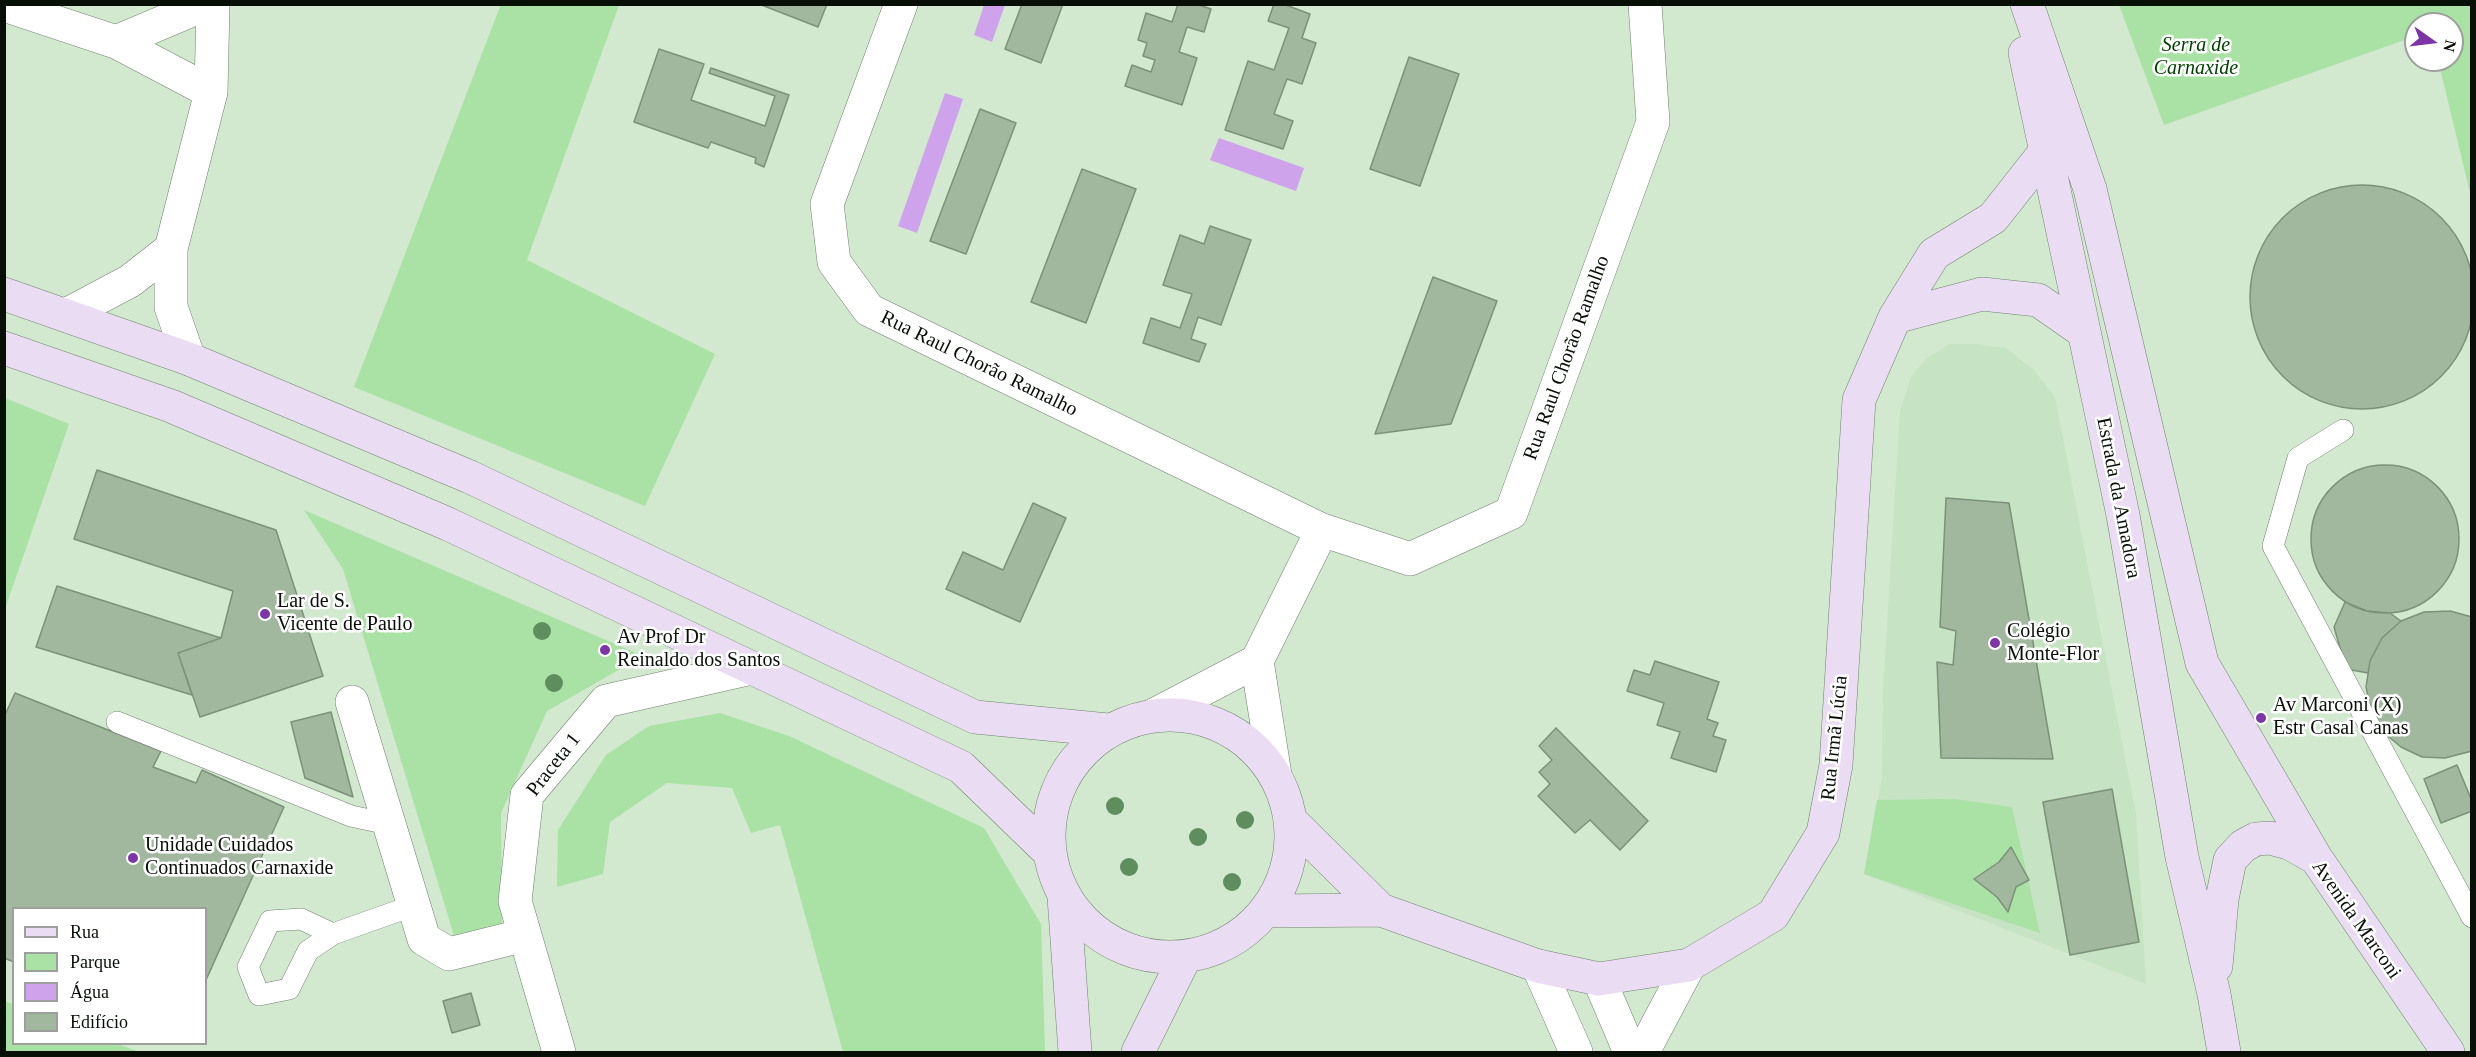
<!DOCTYPE html>
<html>
<head>
<meta charset="utf-8">
<style>
  body { margin:0 }
  #map { position:relative; width:2476px; height:1057px; overflow:hidden; background:#d2e9d0; font-family:Georgia,serif }
  canvas { display:block }
  .frame { position:absolute; inset:0; border:6px solid #070f07; pointer-events:none }
  .legend { position:absolute; left:12px; top:907px; width:195px; height:138px; box-sizing:border-box; background:#fff; border:2px solid #9c9f9c; margin:0; padding:8px 10px; list-style:none; font-size:18px; color:#070f07 }
  .legend li { display:flex; align-items:center; gap:12px; height:30px }
  .legend b { width:30px; border:2px solid #9c9f9c }
  .north { position:absolute; left:2404px; top:12px; width:60px; height:60px; box-sizing:border-box; background:#fff; border:2px solid #9c9f9c; border-radius:50%; rotate:104deg; font-size:16px; font-weight:700; line-height:24px; text-align:center; color:#070f07 }
  .north::after { content:''; display:block; margin:auto; width:21px; height:27px; background:#7d34a6; clip-path:polygon(50% 0,100% 100%,50% 72%,0 100%) }
</style>
</head>
<body>
<div id="map">
<canvas width="2476" height="1057"></canvas>
<div class="frame"></div>
<ul class="legend">
<li><b style="height:8px;background:#eaddf3"></b>Rua</li>
<li><b style="height:16px;background:#aae1a5"></b>Parque</li>
<li><b style="height:16px;background:#cea3ec"></b>Água</li>
<li><b style="height:16px;background:#a1b79e"></b>Edifício</li>
</ul>
<div class="north">N</div>
</div>
<script>
const ctx = document.querySelector('canvas').getContext('2d');
ctx.lineJoin = 'round';
function fill(path, color) { ctx.fillStyle = color; ctx.fill(path, 'evenodd'); }
const poly = rows => new Path2D(rows.map(r => 'M' + r).join(''));
function trace(path, color, width, dash) { ctx.strokeStyle = color; ctx.lineWidth = width; ctx.lineCap = dash ? 'butt' : 'round'; ctx.setLineDash(dash || []); ctx.stroke(path); }
function drawText(font, color, halo, rows, align = 'center') {
  ctx.font = font + ' Georgia,serif'; ctx.lineWidth = 5; ctx.setLineDash([]); ctx.textBaseline = 'middle'; ctx.strokeStyle = halo; ctx.fillStyle = color; for (const [text, x, y, turn = 0] of rows) {
    ctx.save(); ctx.translate(x, y); ctx.rotate((+turn || 0) * Math.PI / 180); ctx.textAlign = isNaN(turn) ? turn : align; if (halo) ctx.strokeText(text, 0, 0); ctx.fillText(text, 0, 0); ctx.restore();
  }
}
fill(poly([
  [1950,344,1976,344,2006,348,2034,370,2055,397,2136,814,2146,984,1864,874,1882,777,1883,690,1900,411,1911,377,1927,358]
]), '#c6e3c3');
fill(poly([
  [501,4,619,5,527,260,715,354,645,506,354,387],
  [2119,5,2471,5,2471,197,2438,60,2452,60,2452,24,2416,24,2416,36,2164,125],
  [5,398,69,424,5,609],
  [304,510,643,656,547,711,501,813,502,927,455,939,343,569],
  [720,713,789,736,984,828,1041,924,1045,1052,843,1052,780,825,751,833,732,788,667,783,610,822,603,874,557,887,558,830,606,755,649,726],
  [1954,799,2012,807,2040,933,1864,874,1877,800],
  [4,1001,13,1004,14,1044,117,1044,140,1052,5,1052]
]), '#aae1a5');
fill(poly([
  [984,5,1005,5,992,42,974,35],
  [945,93,963,99,917,233,898,226],
  [1219,138,1304,168,1296,191,1210,160]
]), '#cea3ec');
const building = poly([
  [759,4,827,4,818,27,759,4],
  [1022,4,1063,4,1041,63,1005,49,1022,4],
  [1178,4,1196,4,1211,9,1204,32,1187,27,1179,52,1197,58,1182,105,1125,86,1132,65,1151,72,1155,60,1143,56,1147,43,1138,40,1146,13,1172,22,1178,4],
  [1274,4,1283,4,1310,14,1302,38,1316,43,1302,84,1287,79,1274,114,1293,121,1283,149,1225,130,1248,61,1274,70,1289,28,1268,21,1274,4],
  [659,49,704,64,691,100,765,126,775,96,709,73,711,68,789,95,764,167,755,163,756,158,711,142,708,148,634,122,659,49],
  [1409,57,1459,74,1420,186,1370,169,1409,57],
  [980,109,1016,123,966,254,930,241,980,109],
  [1082,169,1136,189,1086,323,1031,302,1082,169],
  '2250 297a112 112 0 1 1 224 0a112 112 0 1 1-224 0Z',
  [1210,226,1251,240,1221,325,1198,317,1191,339,1206,344,1199,362,1143,343,1151,318,1180,328,1192,294,1163,285,1180,235,1204,244,1210,226],
  [1433,277,1497,301,1451,424,1375,434,1433,277],
  '2311 539a74 74 0 1 1 148 0a74 74 0 1 1-148 0Z',
  [97,470,276,530,323,676,200,717,178,653,221,638,233,591,74,539,97,470],
  [1946,498,2009,503,2053,759,1941,758,1937,662,1953,665,1956,631,1940,627,1946,498],
  [1033,503,1066,518,1020,622,946,589,963,552,1003,570,1033,503],
  [57,586,221,638,178,653,192,695,36,647,57,586],
  [2345,602,2367,611,2390,613,2401,621,2382,638,2370,661,2368,673,2346,669,2334,627,2345,602],
  [2450,611,2472,617,2472,751,2445,758,2422,757,2401,747,2383,732,2371,711,2366,687,2370,661,2382,638,2401,621,2424,612,2450,611],
  [1655,661,1719,682,1707,719,1718,723,1713,736,1726,740,1716,772,1671,758,1680,732,1657,725,1664,703,1627,691,1634,670,1650,675,1655,661],
  [15,693,161,751,153,767,196,783,202,770,284,807,206,980,206,908,14,908,14,962,4,958,4,717,15,693],
  [331,712,353,797,305,778,291,722,331,712],
  [1556,728,1648,821,1620,850,1590,820,1575,833,1538,796,1550,784,1539,772,1552,760,1539,746,1556,728],
  [2457,765,2472,801,2472,811,2441,823,2424,779,2457,765],
  [2112,789,2139,942,2070,955,2043,802,2112,789],
  [2011,847,2029,880,2016,887,2008,912,1997,897,1974,879,1999,862,2011,847],
  [471,993,480,1025,452,1033,443,1001,471,993]
]);
fill(building, '#a1b79e');
trace(building, '#7c917a', 1.5);
const lane = poly([
  [2343,430,2298,458,2273,546,2472,917],
  [117,722,351,816,388,824],
  [333,934,301,919,270,921,248,967,259,995,289,989,308,951,333,934,412,906]
]);
const street = poly([
  [901,4,827,204,834,262,869,310,1322,530,1410,559,1511,513,1653,122,1645,4],
  [4,5,116,42,211,92],
  [116,42,206,4],
  [66,315,130,281,171,249],
  [189,359,171,307,171,249,211,92,213,4],
  [352,702,424,939,449,954,525,935],
  [1154,715,1257,661],
  [1275,775,1257,661,1322,530],
  [1538,966,1576,1052],
  [1599,979,1630,1052],
  [559,1052,515,901,527,795,606,701,752,668],
  [1643,1052,1689,965]
]);
const secondary = poly([
  [2027,4,2090,189,2202,663,2316,858,2448,1052],
  [2025,53,2123,515,2182,857,2214,994,2224,1052],
  [4,294,189,359,470,477,975,717,1108,730],
  [1895,317,1982,294,2038,300,2084,332],
  [4,348,171,406,448,524,961,767,1049,852],
  '1049 836a121 121 0 1 1 242 0a121 121 0 1 1-242 0Z',
  [1290,820,1381,910],
  [1064,897,1075,1052],
  [1266,911,1381,910,1538,966,1599,979,1689,965,1773,915,1823,833,1836,765,1859,400,1895,317,1934,254,1993,218,2045,152],
  [2216,966,2222,899,2230,860,2243,846,2256,839,2270,838,2289,843,2316,858],
  [1138,1052,1185,957]
]);
trace(lane, '#6e836c', 22);
trace(street, '#6e836c', 34);
trace(secondary, '#6e836c', 34);
trace(lane, '#fff', 21);
trace(street, '#fff', 33);
trace(secondary, '#eaddf3', 33);
ctx.fillStyle = '#5e8d5e';
for (const [x, y] of [
  [542,631],
  [554,683],
  [1115,806],
  [1245,820],
  [1198,837],
  [1129,867],
  [1232,882]
]) { ctx.beginPath(); ctx.arc(x, y, 9, 0, 2 * Math.PI); ctx.fill(); }
for (const [x, y, r, color] of [
  [265,614,6,"#7d34a6"],
  [1995,643,6,"#7d34a6"],
  [605,650,6,"#7d34a6"],
  [2261,718,6,"#7d34a6"],
  [133,858,6,"#7d34a6"]
]) { const dot = new Path2D(); dot.arc(x, y, r, 0, 2 * Math.PI); ctx.fillStyle = color; ctx.fill(dot); trace(dot, '#fff', 2); }
drawText('italic 20px', '#004100', '#fff', [
  ["Serra de",2196,46],
  ["Carnaxide",2196,69]
]);
drawText('20px', '#070f07', '#fff', [
  ["Rua Raul Chorão Ramalho",1567,358,-70],
  ["Rua Raul Chorão Ramalho",979,364,26],
  ["Estrada da Amadora",2118,498,79],
  ["Rua Irmã Lúcia",1835,738,-84],
  ["Praceta 1",554,765,-52],
  ["Avenida Marconi",2356,920,55]
]);
drawText('20px', '#070f07', '#fff', [
  ["Lar de S.",277,602],
  ["Vicente de Paulo",277,625],
  ["Colégio",2007,632],
  ["Monte-Flor",2007,655],
  ["Av Prof Dr",617,638],
  ["Reinaldo dos Santos",617,661],
  ["Av Marconi (X)",2273,706],
  ["Estr Casal Canas",2273,729],
  ["Unidade Cuidados",145,846],
  ["Continuados Carnaxide",145,869]
], 'left');
</script>
</body>
</html>
